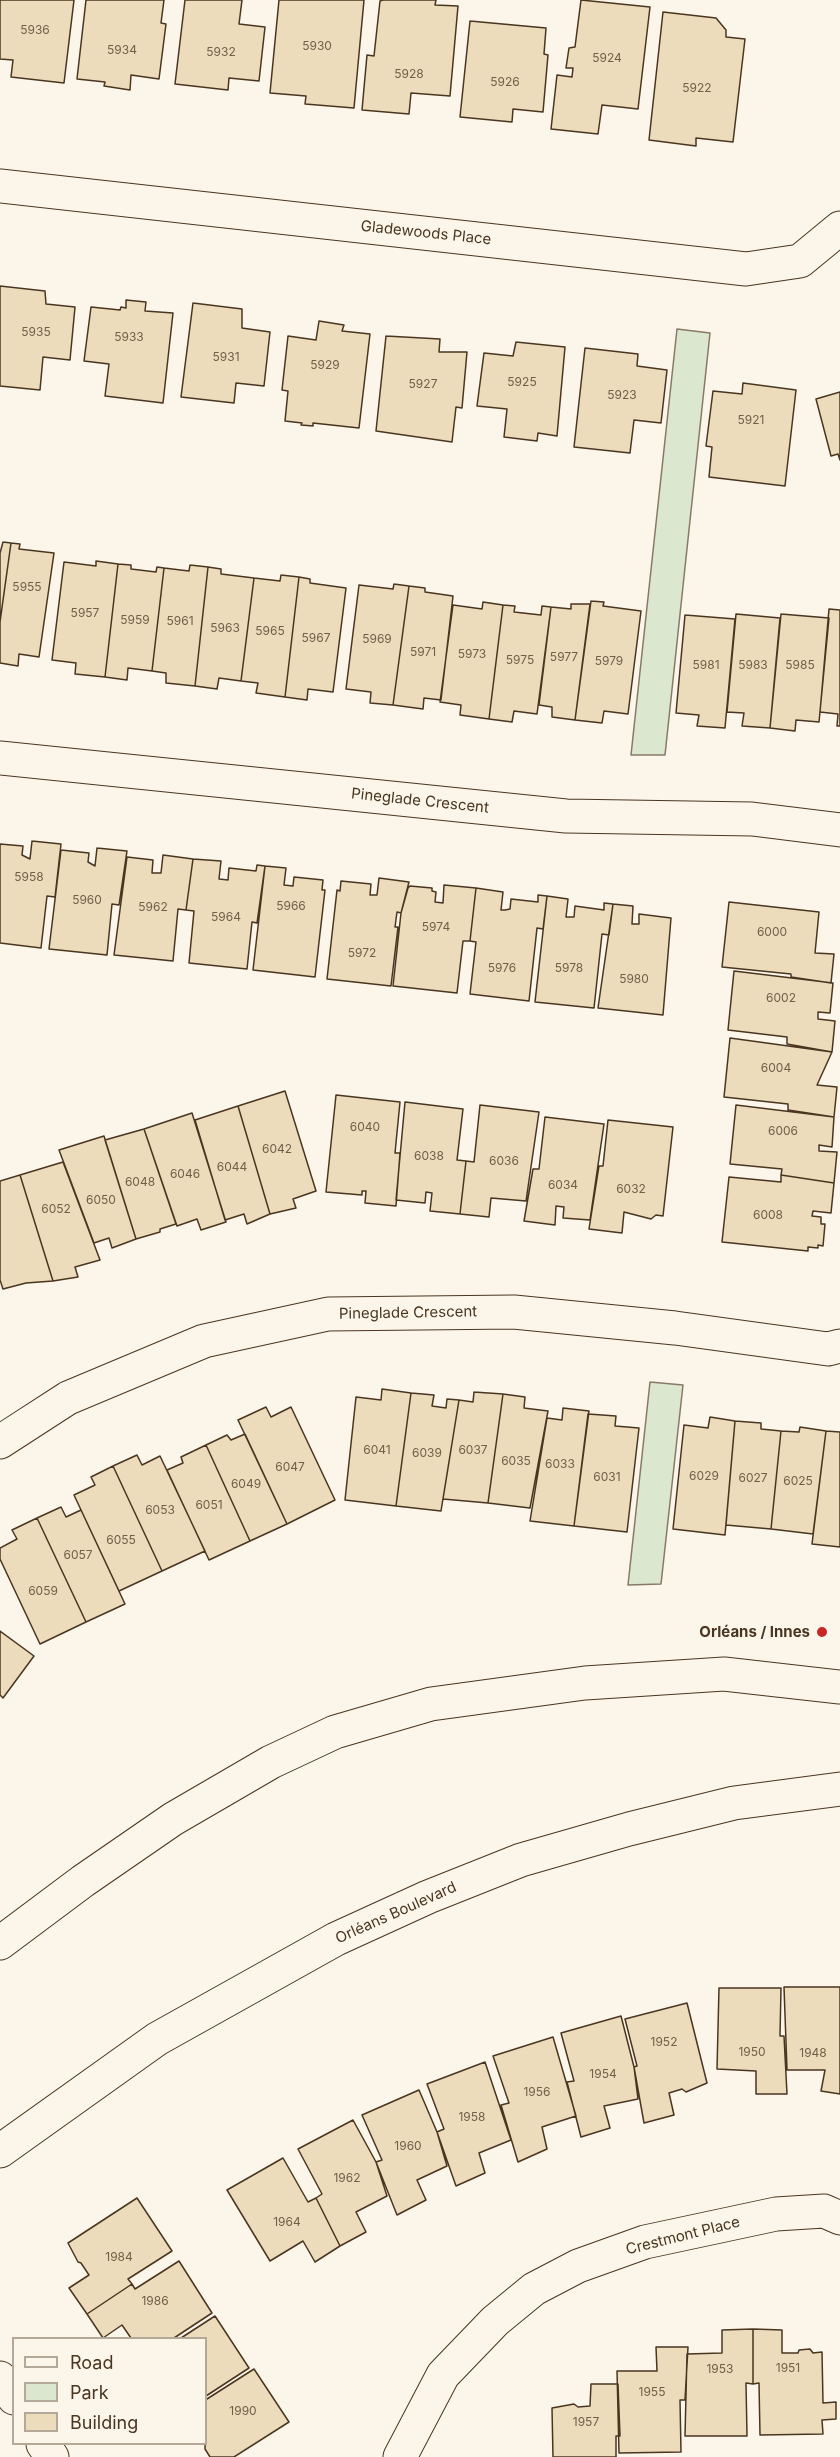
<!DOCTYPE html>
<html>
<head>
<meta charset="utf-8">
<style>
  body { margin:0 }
  #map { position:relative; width:840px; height:2457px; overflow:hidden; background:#fbf6e9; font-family:Inter,sans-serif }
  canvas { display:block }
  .legend { position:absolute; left:12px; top:2337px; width:195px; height:108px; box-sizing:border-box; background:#fbf6e9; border:2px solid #b4a999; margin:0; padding:8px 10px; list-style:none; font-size:18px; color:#4a3520 }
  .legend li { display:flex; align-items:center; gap:12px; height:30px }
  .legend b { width:30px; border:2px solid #b4a999 }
</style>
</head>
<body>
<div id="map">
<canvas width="840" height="2457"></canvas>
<ul class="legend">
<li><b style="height:8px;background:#fbf6e9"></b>Road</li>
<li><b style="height:16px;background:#dce7d0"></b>Park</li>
<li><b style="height:16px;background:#ecdcbc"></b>Building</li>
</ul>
</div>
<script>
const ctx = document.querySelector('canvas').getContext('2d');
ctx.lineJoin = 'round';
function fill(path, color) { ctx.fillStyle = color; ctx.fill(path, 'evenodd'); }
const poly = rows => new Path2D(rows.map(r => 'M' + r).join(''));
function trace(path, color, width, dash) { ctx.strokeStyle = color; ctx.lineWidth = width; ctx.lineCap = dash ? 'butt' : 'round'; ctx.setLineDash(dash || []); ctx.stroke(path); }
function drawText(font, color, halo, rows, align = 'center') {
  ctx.font = font + ' Inter,sans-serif'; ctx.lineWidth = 4.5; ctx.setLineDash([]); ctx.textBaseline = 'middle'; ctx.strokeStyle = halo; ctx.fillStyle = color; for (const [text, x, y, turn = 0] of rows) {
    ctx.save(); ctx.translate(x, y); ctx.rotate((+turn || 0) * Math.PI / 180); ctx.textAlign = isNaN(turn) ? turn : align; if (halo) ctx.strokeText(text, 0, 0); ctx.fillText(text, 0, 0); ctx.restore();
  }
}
const green = poly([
  [677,329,710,333,665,755,631,755,677,329],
  [650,1382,683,1385,661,1584,628,1585,650,1382]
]);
fill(green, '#dce7d0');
trace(green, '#887966', 1.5);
const building = poly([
  [0,0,74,0,64,83,11,77,13,60,0,59,0,0],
  [86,0,164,0,161,23,166,24,159,79,131,75,130,90,104,86,105,82,77,79,86,0],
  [185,0,242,0,239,24,265,27,259,81,229,78,228,90,175,84,185,0],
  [279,0,364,0,354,108,305,104,306,96,270,93,279,0],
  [383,0,436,0,435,5,458,6,450,96,411,93,409,114,362,110,367,55,374,56,380,1,383,0],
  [581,0,650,7,638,109,602,105,598,134,551,129,557,75,572,77,573,68,566,68,569,48,575,47,581,0],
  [663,12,716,18,726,30,726,37,745,39,733,142,696,138,696,146,649,140,663,12],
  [470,21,546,28,544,54,548,55,543,112,513,109,512,122,460,117,470,21],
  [0,286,45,291,46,304,75,307,70,360,43,357,40,390,0,386,0,286],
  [126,300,146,302,145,311,173,313,163,403,105,396,109,364,84,361,91,307,120,310,121,307,126,308,126,300],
  [193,303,242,309,242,328,270,332,264,386,236,383,234,403,181,397,193,303],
  [319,321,344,325,342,331,370,334,359,428,313,423,313,426,301,425,302,423,285,421,288,391,282,390,288,336,316,340,319,321],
  [386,336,440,339,439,352,467,352,462,408,456,407,452,442,376,431,386,336],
  [516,342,565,347,557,436,538,433,537,441,504,437,507,409,477,406,484,353,513,356,516,342],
  [585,348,638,354,637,366,667,370,661,423,634,420,630,453,574,447,585,348],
  [743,383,796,390,785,486,709,477,712,447,706,446,713,391,742,394,743,383],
  [840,392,840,460,838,454,831,456,816,399,840,392],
  [3,542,11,543,0,622,0,553,3,542],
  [11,543,20,544,19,549,54,553,39,657,19,654,18,666,0,663,0,622,11,543],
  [96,561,118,564,105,677,75,674,76,663,52,660,64,562,96,566,96,561],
  [118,564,131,565,131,569,156,572,157,567,164,568,152,671,128,668,127,680,105,677,118,564],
  [190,565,208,567,195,686,166,683,166,673,152,671,164,568,189,571,190,565],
  [208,567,221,569,221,574,254,578,241,681,219,678,217,689,195,686,208,567],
  [281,575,299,577,285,697,256,693,258,683,241,681,254,578,280,581,281,575],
  [299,577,310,579,310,583,346,588,333,692,308,689,307,700,285,697,299,577],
  [394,584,409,586,393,705,370,703,371,692,346,689,359,585,393,589,394,584],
  [409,586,425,588,425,592,453,596,441,700,424,698,423,709,393,705,409,586],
  [591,601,604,602,603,606,641,611,628,714,604,711,602,723,575,720,591,601],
  [483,602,503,605,489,719,460,715,461,705,440,702,453,605,482,609,483,602],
  [571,604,590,604,575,720,552,717,552,707,539,705,551,607,571,609,571,604],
  [503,605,515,606,514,612,541,615,542,606,551,607,537,714,514,711,512,722,489,719,503,605],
  [829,609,840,610,840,726,837,726,838,714,820,712,829,609],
  [736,614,780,618,770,728,742,726,744,713,727,712,736,614],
  [781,614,829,618,819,722,796,720,795,731,770,728,781,614],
  [685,615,735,619,725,728,697,726,699,715,676,713,685,615],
  [32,841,61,844,55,897,47,896,41,948,0,943,0,844,23,846,22,855,30,859,32,841],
  [97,848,127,851,119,905,112,904,107,955,49,949,61,850,89,853,88,862,95,866,97,848],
  [163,855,193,859,186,910,178,909,173,961,114,955,127,857,153,860,152,873,161,873,163,855],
  [193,859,221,861,219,879,228,880,229,868,256,871,257,865,265,866,257,923,252,922,247,969,189,963,194,911,186,910,193,859],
  [265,866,286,868,284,885,293,886,294,877,323,880,322,890,325,890,315,977,253,970,265,866],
  [379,878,409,882,401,913,397,912,395,927,398,927,391,986,327,979,337,890,340,891,341,881,371,884,370,895,377,895,379,878],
  [444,885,476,888,470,941,463,941,457,993,393,986,401,913,408,888,410,886,432,888,432,891,436,892,435,902,443,903,444,885],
  [476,888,503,892,501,910,505,910,510,909,511,899,538,902,538,895,547,896,543,929,537,928,529,1001,470,994,476,942,470,941,476,888],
  [547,896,568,899,566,917,574,917,575,906,604,910,604,903,613,904,609,935,602,934,594,1008,535,1002,547,896],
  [729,902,819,912,815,953,834,954,831,983,791,977,791,974,722,967,729,902],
  [613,904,633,906,632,924,639,924,639,914,671,918,663,1015,598,1008,613,904],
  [734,971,833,983,830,1013,818,1012,818,1019,835,1021,832,1052,787,1044,787,1037,728,1030,734,971],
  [730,1038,832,1052,817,1085,837,1087,834,1117,788,1110,788,1104,724,1097,730,1038],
  [285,1091,316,1191,293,1199,296,1208,270,1214,238,1106,285,1091],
  [336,1095,400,1102,395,1153,400,1153,396,1206,365,1203,366,1191,362,1191,362,1195,326,1192,336,1095],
  [405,1102,463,1109,457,1160,466,1161,460,1214,430,1211,432,1193,426,1192,425,1203,396,1200,405,1102],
  [480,1105,539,1112,526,1201,491,1198,489,1217,460,1214,466,1161,474,1162,480,1105],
  [736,1105,834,1117,832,1147,819,1145,819,1151,837,1152,834,1183,781,1175,782,1169,730,1164,736,1105],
  [238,1106,270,1214,247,1224,244,1214,225,1220,195,1120,238,1106],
  [192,1113,226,1222,201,1230,197,1219,177,1226,144,1129,192,1113],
  [545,1117,604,1124,590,1220,563,1218,564,1207,556,1206,555,1225,524,1221,533,1169,539,1169,545,1117],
  [608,1120,673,1127,663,1216,656,1215,651,1219,624,1212,622,1233,589,1229,599,1166,603,1166,608,1120],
  [144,1129,176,1224,160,1229,160,1232,136,1239,105,1140,144,1129],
  [104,1136,136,1239,112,1248,109,1238,94,1243,59,1150,104,1136],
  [63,1162,100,1260,75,1267,78,1277,53,1281,20,1175,63,1162],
  [20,1175,53,1281,26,1283,3,1289,0,1280,0,1181,20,1175],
  [781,1175,834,1183,831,1213,813,1211,812,1216,821,1217,821,1224,825,1224,823,1246,818,1245,818,1248,808,1247,808,1251,722,1242,729,1177,781,1182,781,1175],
  [382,1389,411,1393,396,1506,345,1500,356,1397,381,1400,382,1389],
  [474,1392,503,1394,488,1503,443,1499,459,1400,473,1402,474,1392],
  [411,1393,434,1395,432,1406,446,1408,447,1399,459,1400,441,1511,396,1506,411,1393],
  [503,1394,525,1397,524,1408,548,1411,530,1508,488,1503,503,1394],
  [266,1407,271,1417,291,1407,335,1500,287,1524,238,1420,266,1407],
  [563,1408,589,1411,574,1526,530,1521,547,1418,562,1420,563,1408],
  [588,1414,616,1416,615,1426,639,1428,627,1532,574,1526,588,1414],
  [710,1417,735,1421,725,1535,673,1529,684,1425,708,1428,710,1417],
  [735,1421,761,1423,761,1429,781,1431,771,1529,726,1525,735,1421],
  [800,1427,826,1431,813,1534,771,1529,781,1431,799,1432,800,1427],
  [826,1431,840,1432,840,1547,812,1544,826,1431],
  [245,1434,287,1524,250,1541,206,1445,227,1435,231,1440,245,1434],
  [206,1445,250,1541,209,1560,167,1470,183,1463,181,1457,206,1445],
  [137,1455,142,1465,160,1456,205,1551,162,1571,113,1466,137,1455],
  [113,1466,162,1571,119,1591,74,1495,95,1485,91,1477,113,1466],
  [61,1507,66,1517,81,1510,125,1604,86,1622,37,1518,61,1507],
  [37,1518,86,1622,40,1644,0,1559,0,1548,17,1539,12,1530,37,1518],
  [0,1631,34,1656,3,1698,0,1695,0,1631],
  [784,1987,840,1987,840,2094,821,2091,825,2070,787,2070,784,1987],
  [719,1988,781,1988,780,2036,784,2036,787,2094,756,2094,756,2071,717,2069,719,1988],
  [687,2003,707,2083,686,2092,682,2089,669,2093,674,2115,644,2123,634,2067,637,2066,625,2019,687,2003],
  [621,2016,634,2067,638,2099,604,2106,610,2128,581,2137,567,2082,574,2081,561,2033,621,2016],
  [553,2037,576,2116,542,2127,547,2149,518,2162,501,2105,509,2103,493,2056,553,2037],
  [485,2062,511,2140,479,2153,485,2173,456,2186,437,2132,444,2129,427,2084,485,2062],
  [419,2090,437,2132,447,2166,417,2180,426,2200,397,2215,376,2162,382,2160,362,2115,419,2090],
  [353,2120,376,2162,387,2196,356,2212,366,2232,340,2246,316,2198,322,2194,298,2149,353,2120],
  [283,2158,308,2202,316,2198,340,2246,315,2262,303,2241,270,2261,227,2190,283,2158],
  [137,2198,172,2251,128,2279,132,2284,87,2314,69,2288,89,2275,81,2263,78,2262,68,2243,137,2198],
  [179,2261,212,2313,174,2338,131,2338,122,2325,103,2338,87,2314,132,2284,135,2289,179,2261],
  [215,2316,249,2368,206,2396,206,2338,181,2338,215,2316],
  [753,2329,782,2330,782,2353,798,2353,799,2350,810,2349,813,2353,822,2352,823,2403,836,2402,836,2419,822,2420,823,2434,760,2435,759,2383,753,2384,753,2329],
  [753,2329,753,2384,746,2383,747,2436,685,2436,687,2354,722,2353,722,2330,753,2329],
  [656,2347,688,2347,685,2400,680,2400,681,2452,619,2453,617,2371,657,2371,656,2347],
  [254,2369,289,2422,234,2457,210,2457,205,2449,206,2398,207,2399,254,2369],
  [591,2384,618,2384,620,2436,616,2436,616,2457,553,2457,552,2408,574,2404,578,2407,590,2406,591,2384]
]);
fill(building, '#ecdcbc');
trace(building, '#4a3520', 1.5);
const minor = poly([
  [0,186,746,269,800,261,840,228],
  [0,758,566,816,752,819,840,830],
  [0,1442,68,1398,204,1341,328,1314,514,1312,675,1328,828,1349,840,1346],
  [0,2378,14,2398],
  [43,2444,52,2457],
  [400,2457,443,2375,495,2321,534,2289,578,2266,645,2242,776,2214,824,2211,840,2218]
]);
const secondary = poly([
  [0,1943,83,1881,173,1819,271,1762,335,1732,431,1704,585,1683,724,1674,840,1687],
  [0,2151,157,2039,336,1939,428,1897,521,1860,629,1829,734,1803,840,1789]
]);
trace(minor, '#4a3520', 35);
trace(secondary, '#4a3520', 35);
trace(minor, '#fbf6e9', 33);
trace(secondary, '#fbf6e9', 33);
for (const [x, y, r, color] of [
  [822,1632,6,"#c62828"]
]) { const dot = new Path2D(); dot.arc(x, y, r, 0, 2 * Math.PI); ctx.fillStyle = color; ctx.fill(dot); trace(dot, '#fbf6e9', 2); }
drawText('12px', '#725f47', null, [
  ["5936",35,30],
  ["5930",317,46],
  ["5934",122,50],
  ["5932",221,52],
  ["5924",607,58],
  ["5928",409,74],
  ["5926",505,82],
  ["5922",697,88],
  ["5935",36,332],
  ["5933",129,337],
  ["5931",226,357],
  ["5929",325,365],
  ["5925",522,382],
  ["5927",423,384],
  ["5923",622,395],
  ["5921",751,420],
  ["5955",27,587],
  ["5957",85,613],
  ["5959",135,620],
  ["5961",180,621],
  ["5963",225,628],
  ["5965",270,631],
  ["5967",316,638],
  ["5969",377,639],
  ["5971",423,652],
  ["5973",472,654],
  ["5977",564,657],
  ["5975",520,660],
  ["5979",609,661],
  ["5981",706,665],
  ["5983",753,665],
  ["5985",800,665],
  ["5958",29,877],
  ["5960",87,900],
  ["5966",291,906],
  ["5962",153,907],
  ["5964",226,917],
  ["5974",436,927],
  ["6000",772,932],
  ["5972",362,953],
  ["5976",502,968],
  ["5978",569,968],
  ["5980",634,979],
  ["6002",781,998],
  ["6004",776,1068],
  ["6040",365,1127],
  ["6006",783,1131],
  ["6042",277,1149],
  ["6038",429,1156],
  ["6036",504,1161],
  ["6044",232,1167],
  ["6046",185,1174],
  ["6048",140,1182],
  ["6034",563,1185],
  ["6032",631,1189],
  ["6050",101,1200],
  ["6052",56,1209],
  ["6008",768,1215],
  ["6041",377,1450],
  ["6037",473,1450],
  ["6039",427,1453],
  ["6035",516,1461],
  ["6033",560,1464],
  ["6047",290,1467],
  ["6029",704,1476],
  ["6031",607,1477],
  ["6027",753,1478],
  ["6025",798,1481],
  ["6049",246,1484],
  ["6051",209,1505],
  ["6053",160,1510],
  ["6055",121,1540],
  ["6057",78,1555],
  ["6059",43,1591],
  ["1952",664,2042],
  ["1950",752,2052],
  ["1948",813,2053],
  ["1954",603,2074],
  ["1956",537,2092],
  ["1958",472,2117],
  ["1960",408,2146],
  ["1962",347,2178],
  ["1964",287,2222],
  ["1984",119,2257],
  ["1986",155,2301],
  ["1951",788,2368],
  ["1953",720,2369],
  ["1955",652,2392],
  ["1990",243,2411],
  ["1957",586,2422]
]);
drawText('15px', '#4a3520', '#fbf6e9', [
  ["Gladewoods Place",426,233,6],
  ["Pineglade Crescent",420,801,6],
  ["Pineglade Crescent",408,1313,-1],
  ["Orléans Boulevard",396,1913,-24],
  ["Crestmont Place",683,2236,-14]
]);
drawText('bold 15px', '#4a3520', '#fbf6e9', [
  ["Orléans / Innes",810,1632]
], 'right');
</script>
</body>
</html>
